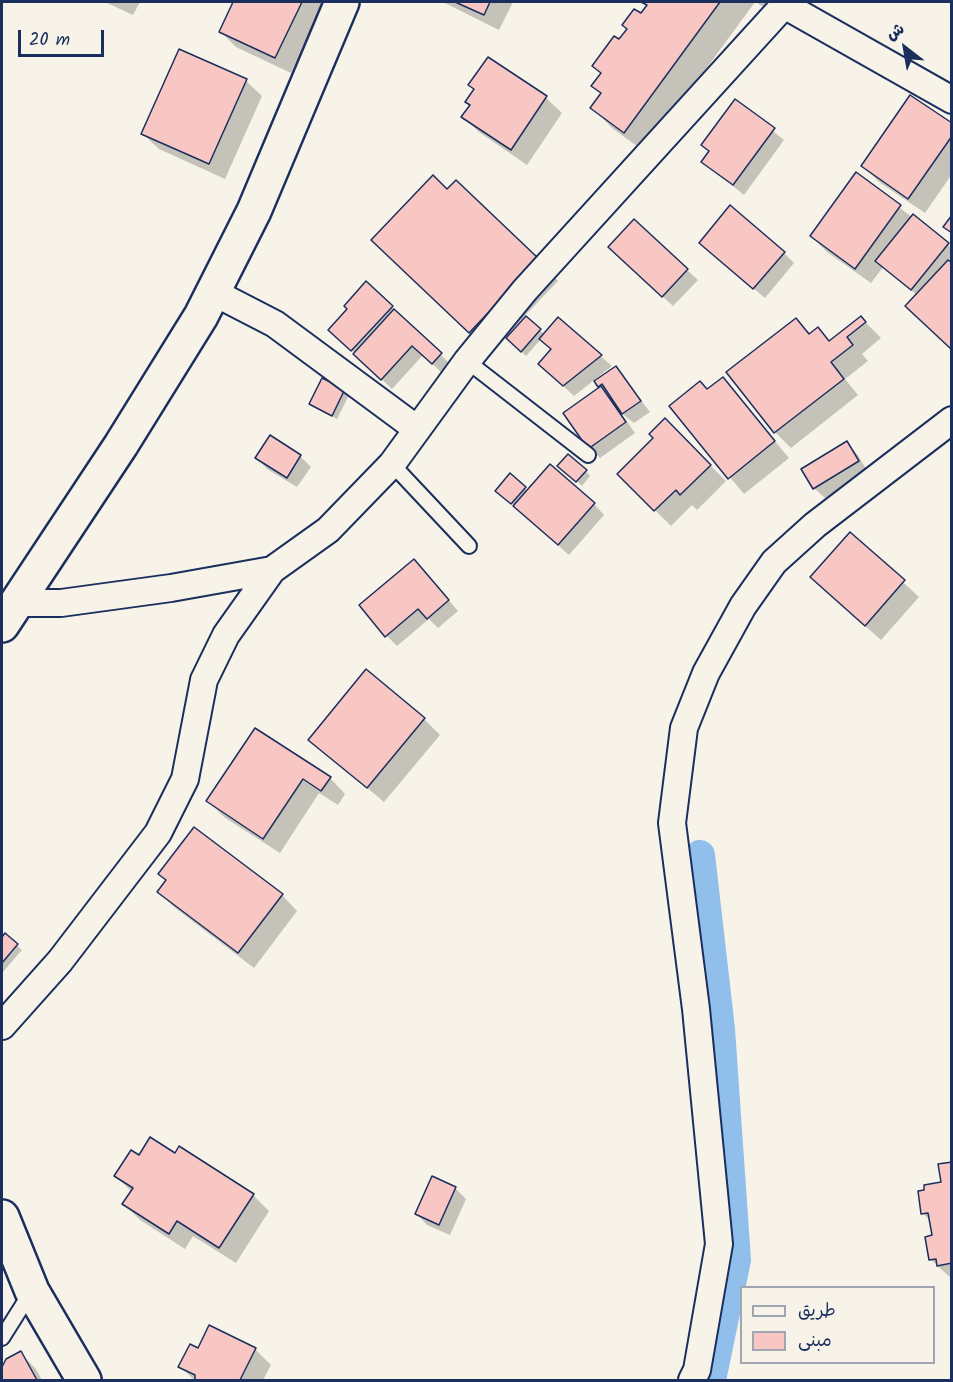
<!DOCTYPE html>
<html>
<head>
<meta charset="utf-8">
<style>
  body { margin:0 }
  #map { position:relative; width:953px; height:1382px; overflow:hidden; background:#f7f3e8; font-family:Kalam,"Playpen Sans Arabic",sans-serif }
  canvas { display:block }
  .frame { position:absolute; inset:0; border:3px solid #1b2f5e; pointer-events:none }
  .legend { position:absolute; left:740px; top:1286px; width:195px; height:78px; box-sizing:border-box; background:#f7f3e8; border:2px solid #9fa5b1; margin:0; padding:8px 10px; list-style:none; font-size:18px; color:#1b2f5e }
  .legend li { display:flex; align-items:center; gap:12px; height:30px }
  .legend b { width:30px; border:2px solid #9fa5b1 }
  .north { position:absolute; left:875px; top:18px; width:60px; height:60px; -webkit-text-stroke:4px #f7f3e8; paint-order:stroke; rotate:329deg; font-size:16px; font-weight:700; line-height:24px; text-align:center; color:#1b2f5e }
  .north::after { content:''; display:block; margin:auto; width:21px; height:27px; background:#1b2f5e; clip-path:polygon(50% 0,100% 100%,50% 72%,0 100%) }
  .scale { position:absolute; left:18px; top:30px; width:86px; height:27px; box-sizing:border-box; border:3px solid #1b2f5e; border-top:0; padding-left:8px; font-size:18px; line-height:21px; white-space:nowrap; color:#1b2f5e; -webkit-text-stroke:4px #f7f3e8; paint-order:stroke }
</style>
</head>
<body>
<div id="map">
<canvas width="953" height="1382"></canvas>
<div class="frame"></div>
<ul class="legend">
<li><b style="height:8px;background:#f7f3e8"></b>طريق</li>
<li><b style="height:16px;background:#f8c7c3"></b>مبنى</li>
</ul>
<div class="north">ش</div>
<div class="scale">20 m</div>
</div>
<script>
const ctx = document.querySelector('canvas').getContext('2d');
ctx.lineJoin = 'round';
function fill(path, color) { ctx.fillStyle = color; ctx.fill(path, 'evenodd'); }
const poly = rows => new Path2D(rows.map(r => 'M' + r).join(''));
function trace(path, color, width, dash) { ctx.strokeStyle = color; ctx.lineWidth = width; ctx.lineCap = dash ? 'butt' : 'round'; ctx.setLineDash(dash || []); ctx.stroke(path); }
fill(poly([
  [105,2,140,2,133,15],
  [235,2,319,2,323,5,291,73,236,47,221,32],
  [443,2,513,2,499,30],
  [643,2,755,2,645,152,612,128,592,107,602,94,593,86,602,74,594,66,641,15,648,6],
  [756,2,799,2,784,22],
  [180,51,246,81,262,96,225,179,159,149,143,134],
  [488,59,546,98,562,113,527,165,479,132,463,117,471,106,475,90,470,85],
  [735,101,784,140,744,195,703,162],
  [952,125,952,174,925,213,879,182,863,166],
  [856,174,952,248,952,349,922,321,917,295,883,267,871,283,827,252,811,236],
  [447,191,538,260,558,281,490,352,393,260],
  [711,253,784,253,794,263,765,298],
  [621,258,687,270,698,280,673,306],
  [392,307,451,365,443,374,423,355,392,389,330,330],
  [526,318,545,335,558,319,612,366,574,396,550,374,552,350,541,339,526,356,508,338],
  [861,318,881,338,862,354,868,361,845,379,858,395,791,448,775,432,796,320,811,334,818,329,830,342],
  [616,368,650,412,634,423,621,413,635,433,600,458,590,448,601,388,596,382],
  [723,379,789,458,744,494,671,407,708,391],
  [344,390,349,395,337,419,311,404],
  [665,421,726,481,697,510,692,505,671,526,619,474,655,438],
  [847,443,857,454,868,472,825,498,814,488],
  [300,456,311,467,297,487,267,469,257,458],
  [564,470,586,471,590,476,582,486],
  [510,475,528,491,594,504,604,515,569,555,502,495],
  [851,534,919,597,881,640,828,593],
  [414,561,458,611,438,628,429,619,397,646,387,636],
  [424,719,440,735,384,802,310,740],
  [255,730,330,778,345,794,338,805,319,793,280,853,224,817,208,801],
  [167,881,282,895,297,911,254,968,174,907,159,892],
  [5,935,22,950,2,973,2,939],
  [139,1157,253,1195,269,1211,236,1263,193,1236,185,1249,140,1220,124,1204,132,1192,116,1176],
  [952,1164,952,1279,930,1259,933,1236,931,1222,923,1213],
  [455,1188,466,1199,450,1235,427,1225,417,1214],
  [210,1327,255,1349,271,1365,263,1380,194,1380,180,1366,198,1350],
  [20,1353,36,1369,42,1380,2,1380,2,1369,7,1360]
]), '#0003');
trace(poly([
  [700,855,720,1029,736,1260,711,1380]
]), '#91bfeb', 30);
const building = poly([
  [233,2,302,2,275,58,219,32,233,2],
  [455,2,490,2,484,15,455,2],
  [641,2,720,2,624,133,590,108,601,93,591,86,601,73,592,66,614,36,619,39,627,29,622,25,634,9,641,13,647,5,641,2],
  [179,49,247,79,209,164,141,134,179,49],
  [488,57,547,96,511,150,461,117,470,105,465,102,474,89,468,85,488,57],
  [910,95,952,123,952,136,908,199,861,166,910,95],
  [735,99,775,128,733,185,701,162,709,151,701,145,735,99],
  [856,172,901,205,855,269,810,236,856,172],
  [433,175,447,189,456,180,539,259,469,333,371,240,433,175],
  [730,205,785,252,753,289,699,243,730,205],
  [913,214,949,243,911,290,875,261,913,214],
  [952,215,952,233,943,227,952,215],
  [634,219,688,269,662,297,608,247,634,219],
  [948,260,952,263,951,349,905,306,948,260],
  [366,281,393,306,351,351,328,330,347,309,344,306,366,281],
  [394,309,442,353,432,364,412,346,381,380,353,354,394,309],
  [526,316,541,329,521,352,506,338,526,316],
  [861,316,866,322,847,337,853,345,831,362,844,379,774,433,726,372,796,318,809,334,818,327,829,341,861,316],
  [558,317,602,355,563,386,538,364,551,349,539,339,558,317],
  [616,366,641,401,622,414,602,384,598,387,594,381,616,366],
  [723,377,775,441,728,479,669,406,700,381,707,389,723,377],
  [322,378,345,389,332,416,309,404,322,378],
  [601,386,626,422,588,449,563,413,601,386],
  [665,418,711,465,680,495,676,490,654,511,617,474,653,438,649,434,665,418],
  [270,435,301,455,287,478,255,458,270,435],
  [847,441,859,461,813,489,801,469,847,441],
  [568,454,587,470,576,482,557,466,568,454],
  [550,464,595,503,558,545,513,506,550,464],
  [510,473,526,487,511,504,495,491,510,473],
  [850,532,905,580,865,626,810,577,850,532],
  [414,559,449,600,427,619,418,609,385,637,359,605,414,559],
  [366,669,425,718,367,788,308,740,366,669],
  [255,728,331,777,321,791,303,779,263,839,206,801,255,728],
  [194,827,283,894,238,953,157,892,166,880,158,874,194,827],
  [5,933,18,944,2,963,2,937,5,933],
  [150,1137,175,1153,179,1146,254,1194,219,1248,177,1221,169,1234,122,1204,133,1188,114,1176,131,1150,139,1155,150,1137],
  [952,1162,952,1263,937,1266,936,1259,929,1260,925,1237,932,1235,928,1213,921,1214,918,1191,924,1190,924,1185,941,1182,938,1164,952,1162],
  [432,1176,456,1187,439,1225,415,1214,432,1176],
  [209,1325,256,1348,240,1380,195,1380,195,1375,178,1367,190,1344,198,1348,209,1325],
  [21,1351,37,1380,2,1380,2,1367,6,1359,21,1351]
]);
fill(building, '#f8c7c3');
trace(building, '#1b2f5e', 1.5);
const service = poly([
  [467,361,588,455],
  [392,464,469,546],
  [2,1338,31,1292]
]);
const minor = poly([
  [784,5,952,100],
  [213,292,275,324,417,429],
  [15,603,61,603,171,588,272,570,328,530,392,464,467,361,525,290,787,2],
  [2,1026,60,961,158,833,185,779,204,680,226,635,272,570],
  [692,1380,697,1370,719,1244,696,1009,672,823,684,728,706,673,743,606,774,562,815,525,952,420]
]);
const secondary = poly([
  [2,625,121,445,201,316,254,211,342,2],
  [2,1217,32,1291,84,1380]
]);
trace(service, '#1b2f5e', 18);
trace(minor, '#1b2f5e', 30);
trace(secondary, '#1b2f5e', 38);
trace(service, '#f7f3e8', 14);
trace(minor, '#f7f3e8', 26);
trace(secondary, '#f7f3e8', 33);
</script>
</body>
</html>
